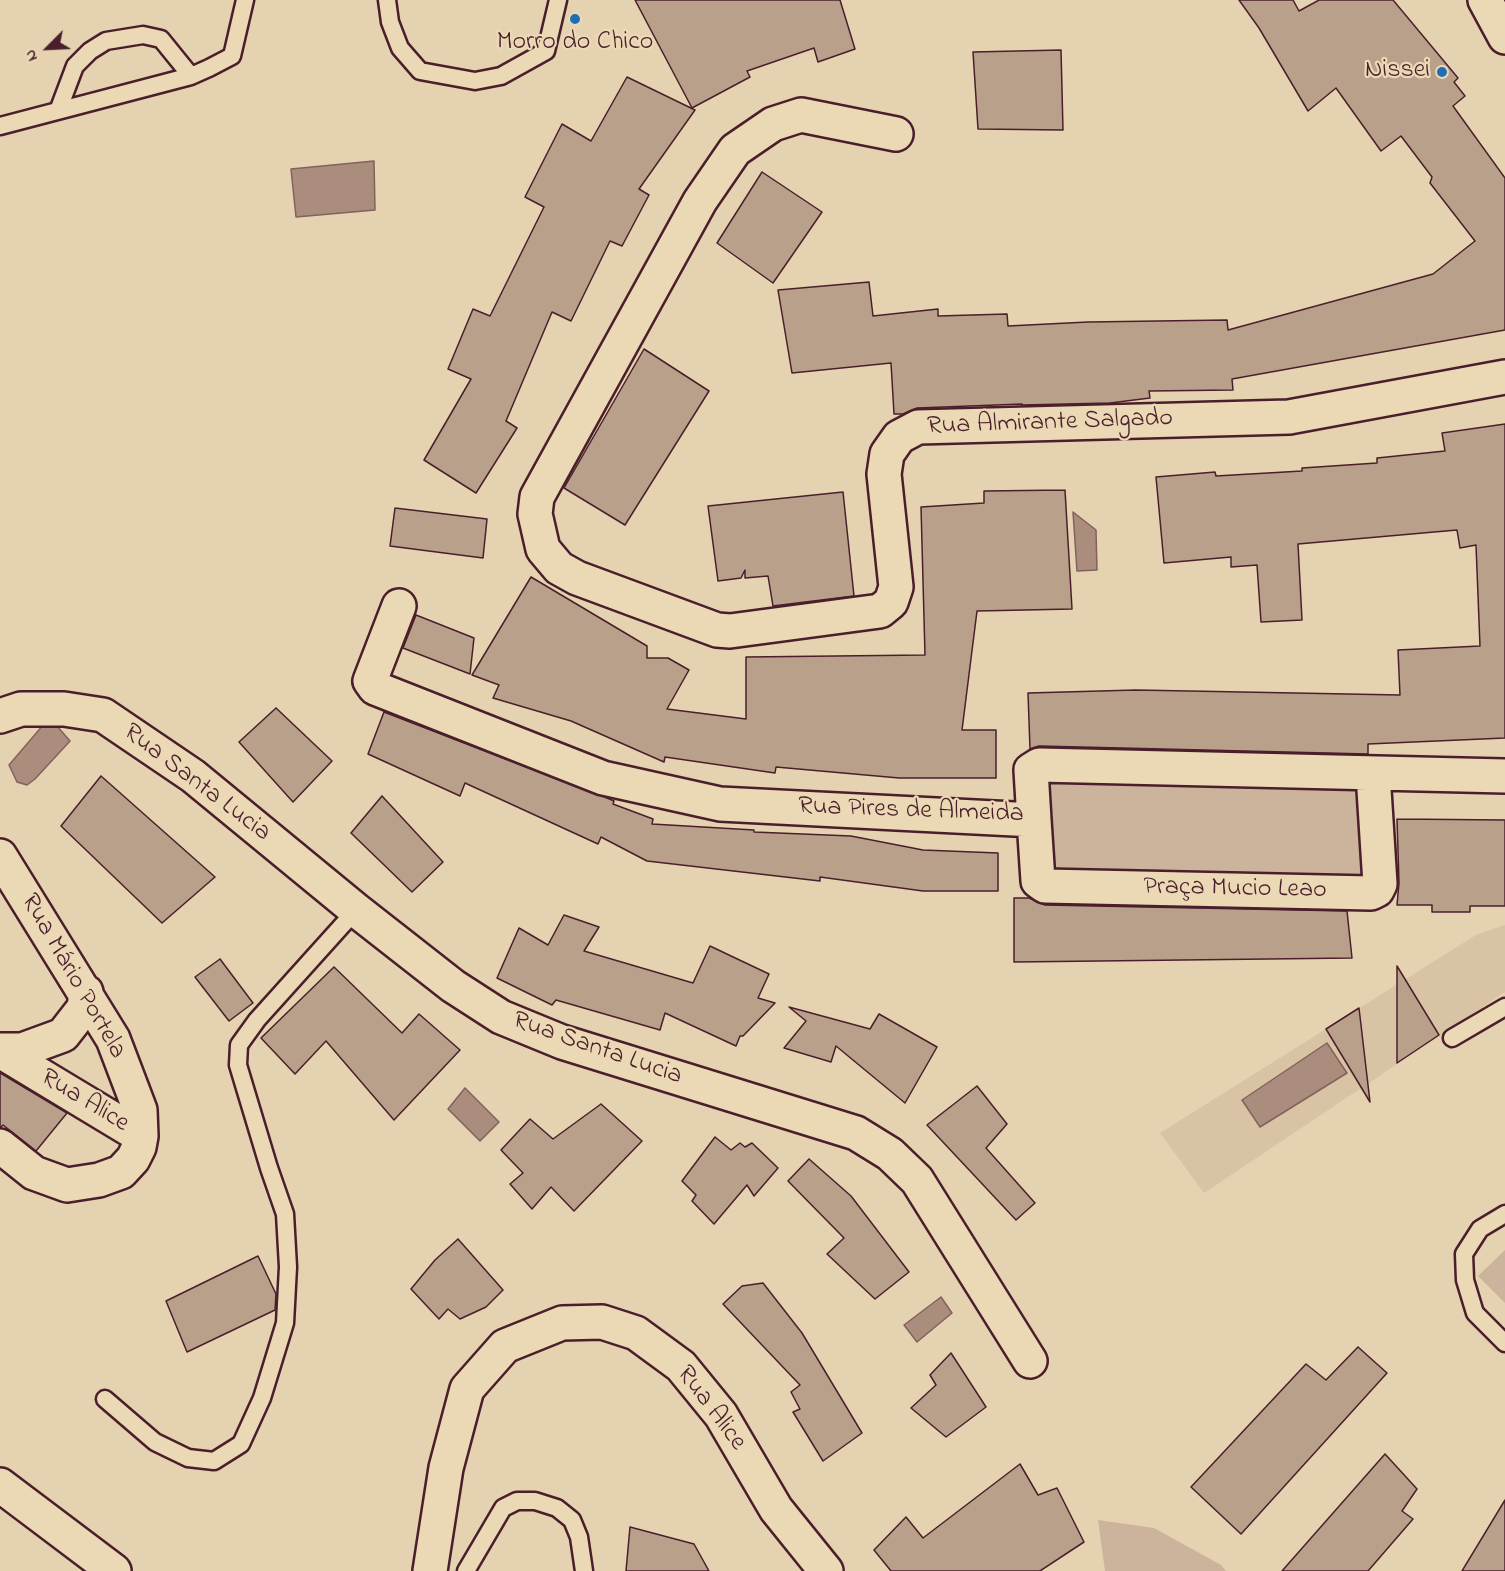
<!DOCTYPE html>
<html>
<head>
<meta charset="utf-8">
<style>
  body { margin:0 }
  #map { position:relative; width:1505px; height:1571px; overflow:hidden; background:#e5d2b0; font-family:"Indie Flower",sans-serif }
  canvas { display:block }
  .north { position:absolute; left:18px; top:18px; width:60px; height:60px; -webkit-text-stroke:4px #ebd9b6; paint-order:stroke; rotate:246deg; font-size:16px; font-weight:700; line-height:24px; text-align:center; color:#4a1f2b }
  .north::after { content:''; display:block; margin:auto; width:21px; height:27px; background:#4a1f2b; clip-path:polygon(50% 0,100% 100%,50% 72%,0 100%) }
</style>
</head>
<body>
<div id="map">
<canvas width="1505" height="1571"></canvas>
<div class="north">N</div>
</div>
<script>
const ctx = document.querySelector('canvas').getContext('2d');
ctx.lineJoin = 'round';
function fill(path, color) { ctx.fillStyle = color; ctx.fill(path, 'evenodd'); }
const poly = rows => new Path2D(rows.map(r => 'M' + r).join(''));
function trace(path, color, width, dash) { ctx.strokeStyle = color; ctx.lineWidth = width; ctx.lineCap = dash ? 'butt' : 'round'; ctx.setLineDash(dash || []); ctx.stroke(path); }
function drawText(font, color, halo, rows, align = 'center') {
  ctx.font = font + ' "Indie Flower",sans-serif'; ctx.lineWidth = 4.5; ctx.setLineDash([]); ctx.textBaseline = 'middle'; ctx.strokeStyle = halo; ctx.fillStyle = color; for (const [text, x, y, turn = 0] of rows) {
    ctx.save(); ctx.translate(x, y); ctx.rotate((+turn || 0) * Math.PI / 180); ctx.textAlign = isNaN(turn) ? turn : align; if (halo) ctx.strokeText(text, 0, 0); ctx.fillText(text, 0, 0); ctx.restore();
  }
}
fill(poly([
  [1505,925,1505,992,1204,1193,1160,1133,1476,935]
]), '#d8c3a5');
fill(poly([
  [1364,768,1365,887,1029,882,1027,772],
  [1505,1250,1505,1303,1478,1276],
  [1098,1520,1154,1528,1221,1565,1226,1571,1105,1571]
]), '#cbb49b');
const water = poly([
  [374,161,375,210,296,217,291,169,374,161],
  [1073,512,1096,530,1097,570,1077,571,1073,512],
  [44,724,57,726,70,741,35,779,27,785,17,782,9,765,44,724],
  [1327,1043,1347,1073,1260,1127,1242,1100,1327,1043],
  [465,1088,499,1122,480,1141,448,1109,465,1088],
  [941,1297,952,1313,917,1342,904,1325,941,1297]
]);
fill(water, '#aa8d7d');
trace(water, '#84615c', 1.5);
const building = poly([
  [635,0,840,0,855,49,818,62,814,48,747,71,750,77,692,108,635,0],
  [1239,0,1293,0,1299,11,1319,0,1393,0,1458,78,1454,82,1465,96,1453,106,1505,178,1505,330,1232,379,1233,390,1149,391,1150,398,1110,403,1022,405,1022,404,917,408,903,414,894,414,891,363,792,373,778,290,869,282,873,316,938,309,938,316,1007,314,1008,326,1088,322,1227,320,1228,330,1433,274,1475,241,1430,183,1432,177,1401,136,1381,151,1336,88,1308,111,1259,28,1239,0],
  [1061,50,1063,130,978,129,973,52,1061,50],
  [627,77,695,110,639,189,649,195,622,246,610,241,571,321,552,312,506,421,517,428,476,493,424,460,471,379,448,369,473,309,490,316,544,207,525,197,562,124,591,141,627,77],
  [762,172,822,212,773,283,717,243,762,172],
  [644,349,709,391,625,525,564,488,644,349],
  [1505,424,1505,738,1368,744,1368,754,1039,746,1030,749,1028,693,1136,690,1400,695,1398,650,1480,646,1476,545,1460,548,1457,530,1298,544,1302,620,1261,622,1257,565,1231,567,1231,557,1164,563,1156,477,1215,472,1216,476,1302,471,1302,468,1377,463,1377,458,1445,451,1442,433,1505,424],
  [1065,490,1072,609,977,611,962,730,996,730,996,778,899,778,776,767,775,773,665,757,664,762,571,721,493,698,499,685,472,675,531,577,647,646,647,658,668,658,689,670,667,709,746,719,746,657,925,655,921,507,984,503,984,491,1065,490],
  [843,492,854,596,773,606,768,576,745,578,745,570,741,578,718,581,708,506,843,492],
  [395,508,487,519,483,558,390,546,395,508],
  [416,615,474,638,470,674,403,648,416,615],
  [276,708,332,761,293,802,239,742,276,708],
  [384,712,607,798,614,801,613,804,653,819,652,824,754,830,754,832,851,836,923,850,998,853,998,891,923,891,820,877,820,881,647,861,601,837,598,844,465,783,460,796,368,754,384,712],
  [101,776,215,877,162,923,61,826,101,776],
  [382,796,443,862,412,892,351,833,382,796],
  [1397,819,1505,820,1505,906,1470,906,1470,912,1432,912,1432,905,1397,905,1399,883,1397,819],
  [1014,898,1029,898,1045,905,1347,911,1352,958,1014,962,1014,898],
  [564,915,599,927,584,951,693,983,710,946,769,974,758,998,775,1003,743,1036,740,1036,736,1046,665,1013,660,1030,556,1000,552,1005,497,978,519,928,548,945,564,915],
  [220,959,253,1003,229,1021,195,977,220,959],
  [1397,966,1439,1035,1397,1063,1397,966],
  [334,967,402,1033,419,1014,460,1050,394,1120,326,1041,295,1074,261,1038,334,967],
  [789,1007,870,1029,879,1014,937,1047,905,1103,836,1046,831,1062,784,1048,806,1021,789,1007],
  [1359,1008,1370,1102,1326,1029,1359,1008],
  [0,1073,67,1113,36,1151,3,1125,0,1128,0,1073],
  [977,1086,1007,1124,986,1148,1035,1203,1016,1220,927,1125,977,1086],
  [601,1104,642,1141,574,1211,551,1187,532,1209,510,1184,523,1173,501,1150,530,1119,553,1139,601,1104],
  [715,1137,731,1150,740,1143,745,1147,752,1143,778,1168,754,1196,747,1185,714,1224,692,1201,696,1195,682,1181,715,1137],
  [809,1159,851,1196,909,1272,875,1299,827,1254,844,1238,788,1181,809,1159],
  [458,1239,503,1290,486,1307,460,1319,448,1309,439,1319,411,1289,435,1260,458,1239],
  [258,1256,276,1294,275,1310,187,1352,166,1301,258,1256],
  [763,1283,802,1333,862,1433,823,1461,793,1412,800,1409,791,1392,800,1385,723,1304,742,1286,763,1283],
  [1358,1347,1387,1373,1241,1534,1191,1487,1306,1364,1326,1380,1358,1347],
  [951,1353,986,1407,946,1437,911,1408,936,1385,930,1375,951,1353],
  [1385,1454,1417,1489,1402,1511,1413,1519,1368,1571,1282,1571,1385,1454],
  [1020,1464,1038,1495,1057,1488,1084,1542,1040,1571,891,1571,874,1550,906,1517,923,1538,1020,1464],
  [1505,1500,1505,1571,1462,1571,1505,1500],
  [630,1527,694,1544,709,1571,626,1571,630,1527]
]);
fill(building, '#b9a08b');
trace(building, '#4a1f2b', 1.5);
const lane = poly([
  [387,0,390,22,400,48,420,71,475,81,501,76,546,51,558,0],
  [58,111,75,66,90,51,106,41,143,35,161,39,191,76],
  [0,126,191,76,209,68,232,56,245,0],
  [1452,1038,1505,1007],
  [1505,1214,1480,1229,1464,1254,1465,1280,1475,1313,1505,1343],
  [105,1399,155,1442,188,1458,214,1461,241,1444,262,1398,285,1323,288,1267,285,1214,269,1168,238,1065,239,1045,257,1020,356,910],
  [466,1571,503,1508,517,1501,535,1501,557,1508,572,1520,579,1537,584,1571]
]);
const street = poly([
  [896,134,801,115,773,124,735,150,700,201,537,497,535,514,543,549,559,568,577,578,717,630,730,631,880,611,891,602,896,587,884,474,887,454,899,437,918,427,1289,417,1505,377],
  [399,606,370,681,375,688,603,778,720,804,1034,820,1031,770,1039,765,1505,776],
  [0,716,21,709,64,709,103,715,193,776,356,910,453,986,501,1017,562,1042,856,1133,890,1154,917,1180,1030,1361],
  [1034,820,1038,881,1045,886,1371,893,1377,890,1380,884,1373,774]
]);
const secondary = poly([
  [1485,0,1505,37],
  [0,856,113,1039,140,1110,141,1136,139,1147,133,1159,121,1172,99,1180,67,1185,34,1173,0,1146],
  [0,1050,22,1050,63,1035,84,1008,86,992],
  [0,1051,141,1136],
  [0,1485,114,1571],
  [430,1571,446,1468,467,1389,505,1346,562,1323,602,1322,636,1333,681,1366,721,1415,776,1509,826,1571]
]);
trace(lane, '#4a1f2b', 21);
trace(street, '#4a1f2b', 38);
trace(secondary, '#4a1f2b', 38);
trace(lane, '#ebd9b6', 16);
trace(street, '#ebd9b6', 33);
trace(secondary, '#ebd9b6', 33);
for (const [x, y, r, color] of [
  [575,19,6,"#1f6fb2"],
  [1442,72,6,"#1f6fb2"]
]) { const dot = new Path2D(); dot.arc(x, y, r, 0, 2 * Math.PI); ctx.fillStyle = color; ctx.fill(dot); trace(dot, '#ebd9b6', 2); }
drawText('26px', '#4a1f2b', '#ebd9b6', [
  ["Morro do Chico",575,44],
  ["Nissei",1430,72,"right"]
]);
drawText('26px', '#4a1f2b', '#ebd9b6', [
  ["Rua Almirante Salgado",1050,424,-2],
  ["Rua Santa Lucia",196,784,37],
  ["Rua Pires de Almeida",911,812,2],
  ["Praça Mucio Leao",1235,890,1],
  ["Rua Mário Portela",72,977,60],
  ["Rua Santa Lucia",597,1050,19],
  ["Rua Alice",84,1102,31],
  ["Rua Alice",710,1409,53]
]);
</script>
</body>
</html>
